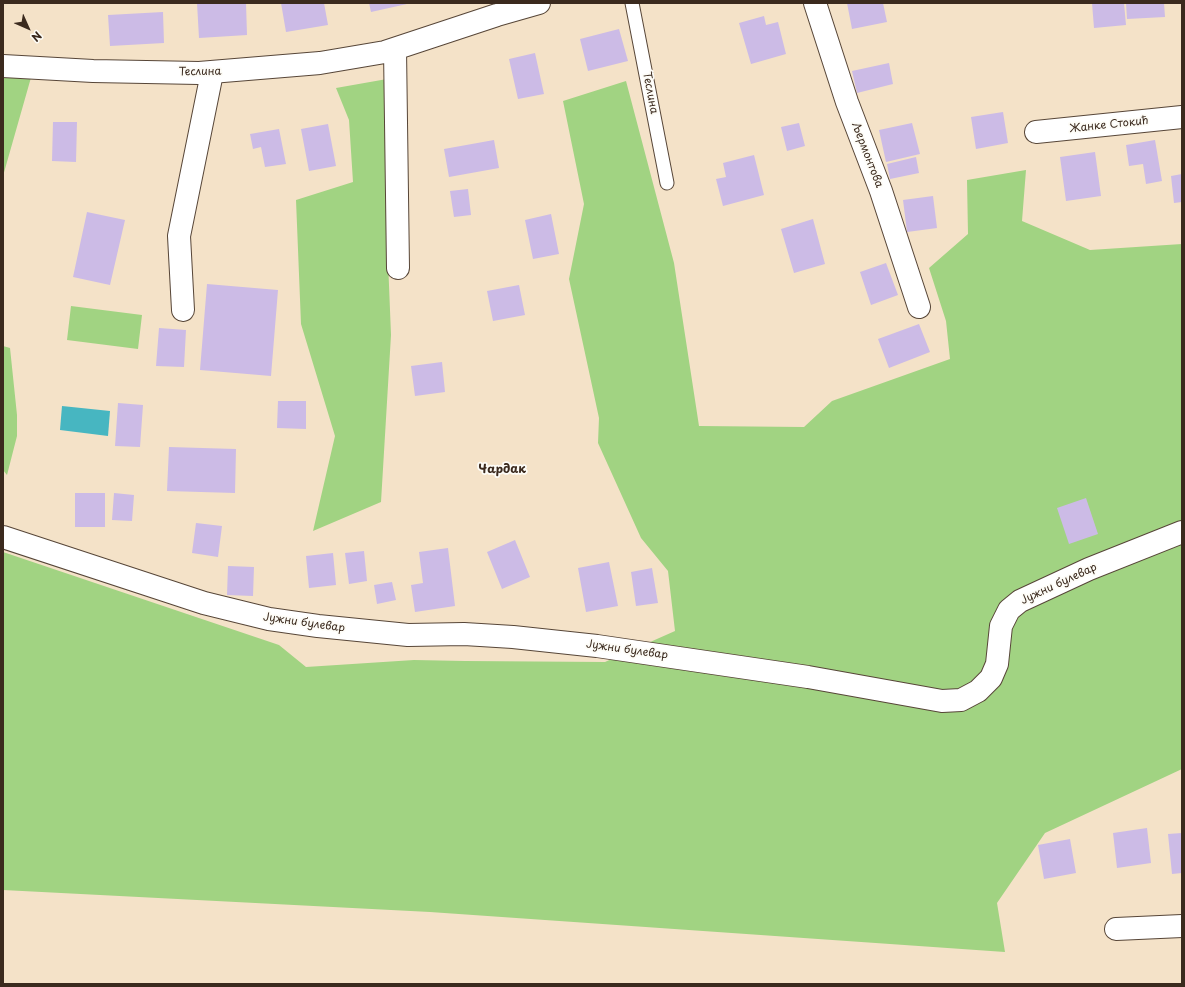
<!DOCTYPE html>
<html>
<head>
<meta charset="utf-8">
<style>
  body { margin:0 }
  #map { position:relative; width:1185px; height:987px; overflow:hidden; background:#f4e2c8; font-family:"Playpen Sans",sans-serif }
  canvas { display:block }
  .frame { position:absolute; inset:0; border:4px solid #3b2a1e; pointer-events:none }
  .north { position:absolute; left:8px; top:8px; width:40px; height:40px; -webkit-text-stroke:3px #fdfcf7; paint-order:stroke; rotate:135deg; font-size:11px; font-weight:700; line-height:16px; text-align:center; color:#3b2a1e }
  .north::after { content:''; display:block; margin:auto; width:14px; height:18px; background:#3b2a1e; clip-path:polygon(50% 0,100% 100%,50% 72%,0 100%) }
</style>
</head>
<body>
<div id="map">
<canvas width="1185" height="987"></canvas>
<div class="frame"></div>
<div class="north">N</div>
</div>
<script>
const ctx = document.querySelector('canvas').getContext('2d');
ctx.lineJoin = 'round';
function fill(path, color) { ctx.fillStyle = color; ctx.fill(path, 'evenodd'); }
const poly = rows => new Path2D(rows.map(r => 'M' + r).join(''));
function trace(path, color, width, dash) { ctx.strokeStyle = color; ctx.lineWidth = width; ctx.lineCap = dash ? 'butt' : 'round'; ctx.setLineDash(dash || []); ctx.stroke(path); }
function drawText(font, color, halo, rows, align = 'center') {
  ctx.font = font + ' "Playpen Sans",sans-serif'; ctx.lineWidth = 3.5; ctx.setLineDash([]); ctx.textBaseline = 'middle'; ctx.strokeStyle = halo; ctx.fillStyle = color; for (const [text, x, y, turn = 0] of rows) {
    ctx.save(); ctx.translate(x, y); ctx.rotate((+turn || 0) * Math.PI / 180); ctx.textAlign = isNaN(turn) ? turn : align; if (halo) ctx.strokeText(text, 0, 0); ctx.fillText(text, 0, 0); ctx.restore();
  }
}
fill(poly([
  [3,66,34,67,3,176],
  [387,79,385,186,391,335,381,502,313,531,335,436,301,324,296,200,353,182,349,120,336,88],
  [626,81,674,263,699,426,804,427,832,401,950,359,946,321,929,268,968,234,967,180,1026,170,1022,221,1090,250,1182,244,1182,769,1045,833,997,903,1005,952,430,912,3,890,3,552,279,645,306,667,414,660,465,661,605,662,675,631,668,571,641,538,598,443,599,418,569,279,584,204,563,101],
  [71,306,142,315,138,349,67,340],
  [3,346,10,348,17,415,17,436,7,475,3,470]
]), '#a1d382');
fill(poly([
  [62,406,110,411,108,436,60,430]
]), '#47b6c1');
fill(poly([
  [197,3,246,3,247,35,199,38],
  [281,3,324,3,328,25,286,32],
  [369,3,407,3,407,4,371,12],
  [847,3,883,3,887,22,852,29],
  [1092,3,1124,3,1126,25,1094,28],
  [1126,3,1164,3,1165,17,1127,19],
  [163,12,164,43,110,46,108,15],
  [764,16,766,25,778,22,786,54,751,64,739,23],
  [619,29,628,61,588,71,580,39],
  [535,53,544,94,518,99,509,59],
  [889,63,893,84,857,93,852,71],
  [1003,112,1008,143,976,149,971,117],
  [53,122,77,122,76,162,52,161],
  [799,123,805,146,787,151,781,127],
  [912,123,920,154,886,162,879,130],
  [328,124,336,166,309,171,301,129],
  [279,129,286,164,265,167,261,147,253,149,250,134],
  [494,140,499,168,449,177,444,149],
  [1155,140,1162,181,1146,184,1143,164,1129,166,1126,145],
  [1095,152,1101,196,1066,201,1060,157],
  [754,155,764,195,723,206,716,179,726,177,723,163],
  [916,157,919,173,890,179,887,164],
  [1182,174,1182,202,1174,203,1171,176],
  [468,189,471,215,454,217,450,191],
  [933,196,937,228,907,232,903,200],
  [87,212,125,220,110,285,73,277],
  [551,214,559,254,533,259,525,220],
  [813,219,825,264,794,273,781,229],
  [886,263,898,295,871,305,860,272],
  [207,284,278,290,271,376,200,370],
  [519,285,525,315,493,321,487,291],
  [919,324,930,352,889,368,878,339],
  [159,328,186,330,184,367,156,366],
  [442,362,445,392,415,396,411,366],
  [278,401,306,401,306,429,277,428],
  [118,403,143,405,140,447,115,446],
  [169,447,236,449,235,493,167,491],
  [75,493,105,493,105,527,75,527],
  [114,493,134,495,132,521,112,520],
  [1086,498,1098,534,1069,544,1057,508],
  [196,523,222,526,218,557,192,553],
  [515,540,530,577,502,589,487,552],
  [448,548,455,606,415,612,411,585,423,583,419,552],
  [364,551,367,581,349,584,345,553],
  [333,553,336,585,309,588,306,556],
  [609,562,618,606,586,612,578,568],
  [228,566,254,567,253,596,227,595],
  [652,568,658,603,636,606,631,572],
  [392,582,396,600,377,604,374,585],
  [1147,828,1151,863,1117,868,1113,833],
  [1182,833,1182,873,1172,874,1168,834],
  [1070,839,1076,873,1044,879,1038,845]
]), '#ccbbe6');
const lane = poly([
  [632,3,667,183]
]);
const street = poly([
  [815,3,847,102,881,191,919,307],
  [395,49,398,268],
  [3,66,93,71,199,73,320,63,385,52,497,15,539,3],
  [1036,132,1182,117],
  [183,310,179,236,212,73],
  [3,537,204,603,269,619,318,626,408,635,464,634,513,637,597,646,808,677,942,701,961,700,978,691,991,678,997,664,1001,626,1009,610,1020,601,1089,569,1182,532],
  [1116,929,1182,926]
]);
trace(lane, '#574638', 15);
trace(street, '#574638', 24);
trace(lane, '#fff', 13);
trace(street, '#fff', 22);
drawText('11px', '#3b2a1e', '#fdfcf7', [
  ["Теслина",200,72,-1],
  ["Теслина",650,93,79],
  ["Жанке Стокић",1109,125,-6],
  ["Љермонтова",867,155,69],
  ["Јужни булевар",1059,584,-25],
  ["Јужни булевар",304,623,8],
  ["Јужни булевар",627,650,8]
]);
drawText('bold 12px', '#3b2a1e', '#fdfcf7', [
  ["Чардак",502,470]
]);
</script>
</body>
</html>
